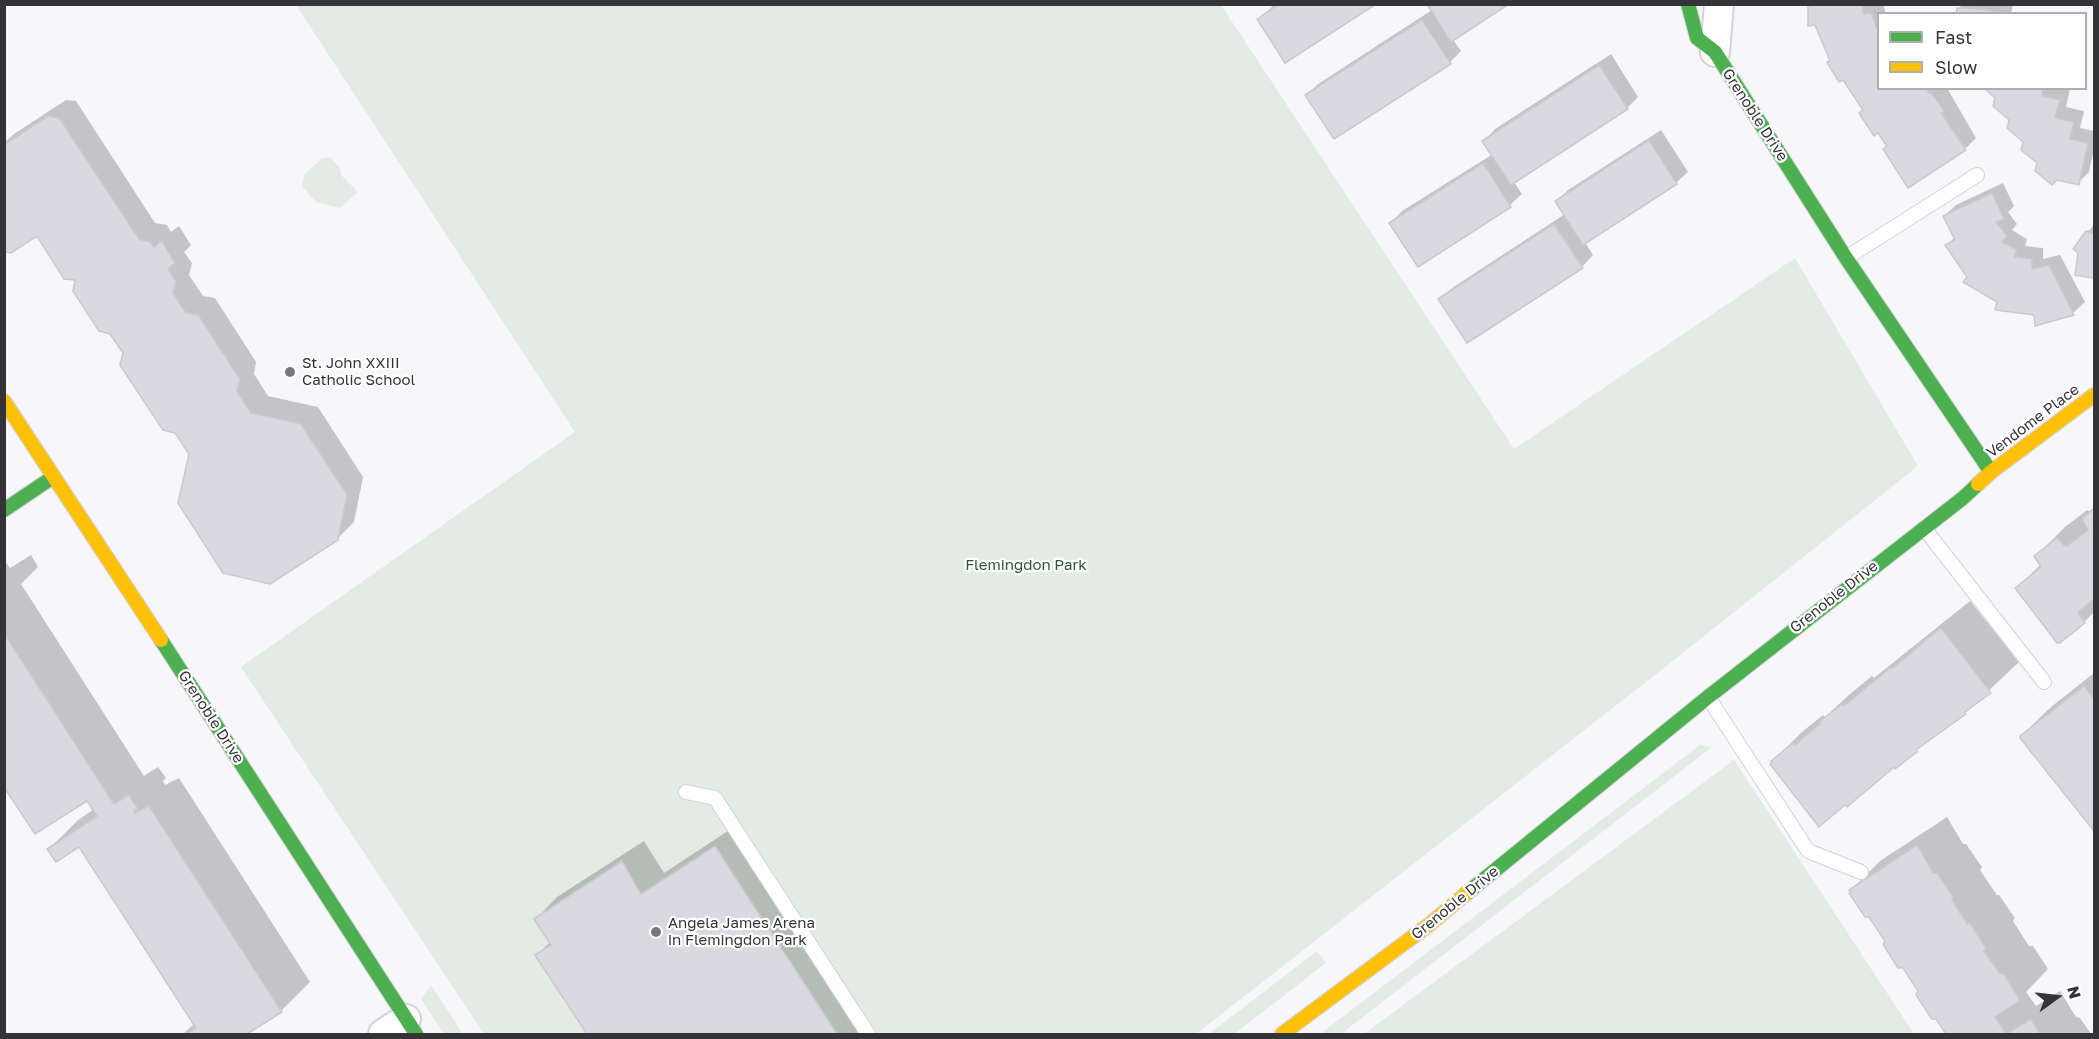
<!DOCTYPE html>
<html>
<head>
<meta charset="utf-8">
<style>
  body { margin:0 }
  #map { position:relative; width:2099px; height:1039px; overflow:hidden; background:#f6f6fb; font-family:"Golos Text",sans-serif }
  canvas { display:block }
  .frame { position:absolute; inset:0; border:6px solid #343438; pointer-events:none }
  .legend { position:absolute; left:1877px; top:12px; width:210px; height:78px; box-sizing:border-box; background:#fff; border:2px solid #aeaeaf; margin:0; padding:8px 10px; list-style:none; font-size:18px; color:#343438 }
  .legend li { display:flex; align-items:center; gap:12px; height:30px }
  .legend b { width:30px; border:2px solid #aeaeaf }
  .north { position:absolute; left:2027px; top:967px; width:60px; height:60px; -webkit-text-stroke:4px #fff; paint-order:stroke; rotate:75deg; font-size:16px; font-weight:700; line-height:24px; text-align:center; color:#343438 }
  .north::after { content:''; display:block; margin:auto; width:21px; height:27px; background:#343438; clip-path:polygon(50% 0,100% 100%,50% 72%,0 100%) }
</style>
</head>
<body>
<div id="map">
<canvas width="2099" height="1039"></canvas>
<div class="frame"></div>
<ul class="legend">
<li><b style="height:8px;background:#4caf50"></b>Fast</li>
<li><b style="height:8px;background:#ffc107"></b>Slow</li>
</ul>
<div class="north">N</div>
</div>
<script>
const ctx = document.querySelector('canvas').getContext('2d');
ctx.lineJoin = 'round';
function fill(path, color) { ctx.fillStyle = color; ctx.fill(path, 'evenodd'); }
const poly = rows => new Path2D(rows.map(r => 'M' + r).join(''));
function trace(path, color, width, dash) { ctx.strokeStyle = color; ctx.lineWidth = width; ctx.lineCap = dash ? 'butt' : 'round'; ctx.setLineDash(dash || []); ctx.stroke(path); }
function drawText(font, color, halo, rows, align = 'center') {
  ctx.font = font + ' "Golos Text",sans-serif'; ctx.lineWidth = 4.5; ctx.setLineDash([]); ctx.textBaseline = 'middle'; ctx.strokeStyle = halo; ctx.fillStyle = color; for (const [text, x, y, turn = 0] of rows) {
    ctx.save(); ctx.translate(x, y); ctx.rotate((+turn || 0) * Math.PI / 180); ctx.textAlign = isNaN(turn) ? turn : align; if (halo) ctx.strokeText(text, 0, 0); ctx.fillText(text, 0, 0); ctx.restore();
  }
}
fill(poly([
  [296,5,1221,5,1514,449,1795,258,1918,466,1660,671,1196,1034,484,1034,241,667,575,432],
  [330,157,340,168,341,175,358,192,340,208,316,202,302,186,304,175,321,159],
  [1700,745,1712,747,1341,1034,1320,1034],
  [1734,760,1914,1034,1364,1034],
  [1317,951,1326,963,1234,1034,1209,1034],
  [431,985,463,1034,444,1034,421,999]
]), '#e2ece4');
fill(poly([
  [1275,4,1373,4,1258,20],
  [1810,4,1883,4,1886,14,1878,14,1878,88,1947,88,1976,138,1965,149,1888,146,1831,60],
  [1963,4,2013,4,2011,14,1958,14,1958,9],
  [1432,10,1461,51,1450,62,1307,95,1318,84],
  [1611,54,1638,97,1627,108,1514,182,1522,194,1510,205,1418,265,1391,223,1402,211,1493,154,1484,141,1495,129],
  [1986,88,2070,89,2066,107,2084,111,2080,128,2094,131,2094,149,2089,172,2078,183,2039,163,1997,98],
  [66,100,76,101,155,223,167,225,171,232,179,226,191,245,184,252,192,263,189,275,203,296,215,298,256,362,254,374,268,396,318,407,363,477,354,522,337,539,190,454,77,279,37,234,4,250,4,143,14,134],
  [1661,130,1688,172,1676,183,1585,242,1593,255,1582,267,1440,299,1452,288,1565,214,1557,201,1568,190],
  [2003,183,2014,206,2008,212,2017,224,2012,230,2027,239,2025,246,2043,248,2043,259,2060,255,2085,302,2073,313,2036,324,2035,313,1999,302,1969,277,1947,245,1955,237,1944,216,1956,205],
  [2094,225,2094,277,2077,274,2087,232],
  [2094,508,2094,612,2084,622,2017,588,2040,565,2036,556,2065,527,2087,510,2090,512],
  [31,555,38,567,21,584,144,776,158,767,166,778,163,781,165,785,179,778,310,982,281,1011,244,1034,183,1034,195,1023,79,845,49,849,78,820,94,809,88,799,4,784,4,560,10,568],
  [1970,601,2019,662,1965,713,1879,778,1773,761,1802,732,1823,715,1825,717,1850,694,1872,676,1874,678],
  [2094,673,2094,830,2021,736,2051,707],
  [1947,817,1963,844,1966,844,1982,867,1980,870,1997,895,1999,895,2015,918,2013,921,2029,946,2033,946,2048,969,2026,992,2036,1006,2060,991,2076,1017,2080,1018,2091,1034,1948,1034,1851,890,1880,861],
  [737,825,873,1034,589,1034,537,955,550,942,536,919,557,897,644,841,664,873]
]), '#0003');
const building = poly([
  [1279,4,1376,4,1285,63,1257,19,1279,4],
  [1427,4,1509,4,1451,42,1427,4],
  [1808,4,1863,4,1863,14,1871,13,1877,29,1878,28,1878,88,1926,88,1929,93,1931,92,1944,111,1941,113,1966,150,1908,188,1883,149,1887,146,1878,133,1874,136,1859,113,1863,110,1843,80,1839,82,1827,62,1830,61,1815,25,1808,26,1808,4],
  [1957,8,1981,9,2003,13,1956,14,1957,8],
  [1422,20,1451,64,1334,139,1305,95,1422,20],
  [1599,65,1628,109,1511,185,1482,141,1599,65],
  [1984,88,2043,88,2042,96,2060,100,2055,118,2074,122,2070,139,2088,143,2079,185,2057,180,2052,185,2035,171,2037,163,2021,150,2023,142,2007,128,2009,120,1993,106,1995,98,1984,88],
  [48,116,59,118,139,239,150,242,154,247,162,241,175,263,168,269,176,281,173,293,186,313,198,315,240,379,237,391,251,413,301,424,347,495,338,540,270,584,223,573,178,503,189,454,175,433,163,430,120,365,123,353,110,334,99,331,73,291,75,280,64,279,37,236,11,253,4,252,4,145,48,116],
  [1649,140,1677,184,1583,245,1555,201,1649,140],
  [1483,163,1511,207,1418,267,1389,223,1483,163],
  [1992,193,2004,219,1996,222,2007,236,2002,242,2017,250,2014,257,2032,259,2032,269,2049,265,2074,315,2035,326,2034,315,1995,310,1997,302,1963,282,1967,277,1945,245,1955,240,1943,216,1992,193],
  [1554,224,1583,268,1467,343,1438,299,1554,224],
  [2086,231,2093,233,2094,231,2094,278,2075,275,2078,253,2073,249,2086,231],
  [2094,508,2094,599,2078,612,2085,623,2060,643,2057,643,2015,588,2041,567,2034,556,2057,538,2066,547,2088,530,2082,519,2094,508],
  [1939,629,1942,629,1991,693,1965,712,1966,714,1916,750,1917,752,1895,769,1894,767,1892,769,1847,807,1845,805,1819,827,1770,764,1772,762,1771,761,1793,743,1795,745,1820,724,1819,722,1842,704,1844,706,1891,667,1892,669,1939,629],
  [4,633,114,804,129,795,138,809,134,811,135,813,149,806,282,1012,247,1034,186,1034,196,1028,79,847,56,862,47,849,97,816,87,801,35,834,4,787,4,633],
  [2084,686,2094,699,2094,831,2020,738,2020,736,2084,686],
  [1917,845,1933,873,1937,873,1953,897,1952,900,1967,924,1970,923,1986,948,1984,951,2000,974,2004,974,2019,998,2019,1001,1995,1017,2006,1034,2031,1019,2040,1034,1946,1034,1936,1019,1932,1019,1916,995,1918,991,1903,968,1898,968,1883,944,1885,941,1869,917,1865,917,1849,893,1851,892,1849,890,1917,845],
  [715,846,837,1034,587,1034,535,955,551,945,534,919,622,861,641,894,715,846]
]);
fill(building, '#dad8e1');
trace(building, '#cac9ce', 1.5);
const lane = poly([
  [1846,258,1977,175],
  [1924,528,2044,682],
  [1708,697,1808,851,1861,872],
  [686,792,715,798,868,1034]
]);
const street = poly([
  [1715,52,1719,4],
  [383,1034,406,1019]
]);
const fast = poly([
  [1688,4,1697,38,1715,52,1846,258,1991,472],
  [4,510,53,477],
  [161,640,416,1034],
  [1467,893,1708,697,1963,498,1978,484]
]);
const slow = poly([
  [4,401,161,640],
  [1978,484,1991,472,2094,395],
  [1282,1034,1430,924,1467,893]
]);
trace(lane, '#d3d3d8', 16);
trace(street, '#d3d3d8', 32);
trace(fast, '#d3d3d8', 16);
trace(slow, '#d3d3d8', 16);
trace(lane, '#fefefe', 14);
trace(street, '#fefefe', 28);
trace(fast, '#4caf50', 14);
trace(slow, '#ffc107', 14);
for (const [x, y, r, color] of [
  [290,372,6,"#78787c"],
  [656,932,6,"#78787c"]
]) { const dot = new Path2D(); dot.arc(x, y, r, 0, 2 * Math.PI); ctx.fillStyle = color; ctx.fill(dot); trace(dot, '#fff', 2); }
drawText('15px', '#343438', '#fff', [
  ["Grenoble Drive",1755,115,57],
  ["Vendome Place",2033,421,-37],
  ["Grenoble Drive",1834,597,-38],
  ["Grenoble Drive",211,717,57],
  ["Grenoble Drive",1455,903,-39]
]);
drawText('15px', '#343438', '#fff', [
  ["St. John XXIII",302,363],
  ["Catholic School",302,380],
  ["Angela James Arena",668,923],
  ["in Flemingdon Park",668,940]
], 'left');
drawText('15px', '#2c5830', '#fff', [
  ["Flemingdon Park",1026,565]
]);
</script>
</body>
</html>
